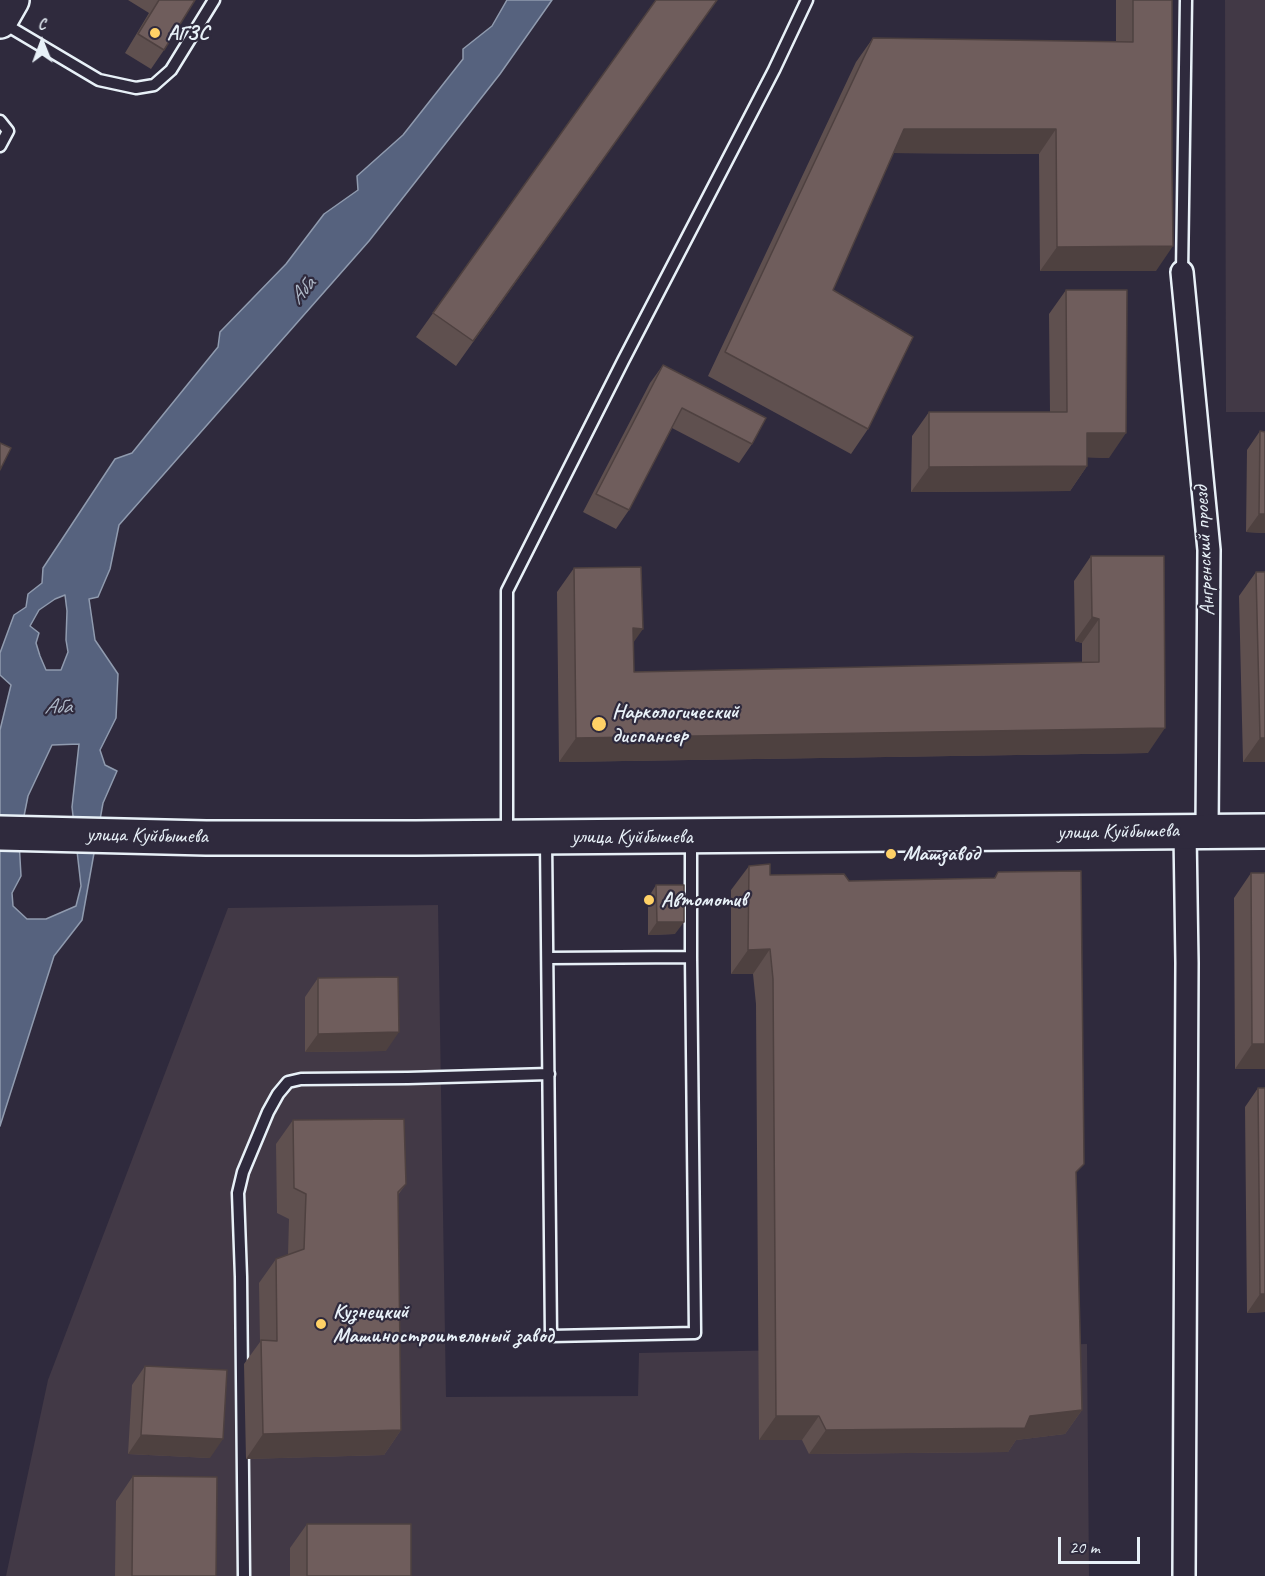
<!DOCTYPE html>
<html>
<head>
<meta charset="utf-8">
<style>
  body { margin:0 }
  #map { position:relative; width:1265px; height:1576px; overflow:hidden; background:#2f2a3d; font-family:Caveat,sans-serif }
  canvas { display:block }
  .north { position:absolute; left:12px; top:12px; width:60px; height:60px; -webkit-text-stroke:4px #2f2a3d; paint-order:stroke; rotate:359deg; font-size:16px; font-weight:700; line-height:24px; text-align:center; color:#e8f1f8 }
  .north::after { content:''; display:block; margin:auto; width:21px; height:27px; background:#e8f1f8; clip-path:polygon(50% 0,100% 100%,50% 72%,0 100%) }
  .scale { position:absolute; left:1058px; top:1537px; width:82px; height:27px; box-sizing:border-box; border:3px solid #e8f1f8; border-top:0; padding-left:8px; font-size:18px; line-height:21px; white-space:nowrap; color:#e8f1f8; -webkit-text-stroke:4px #2f2a3d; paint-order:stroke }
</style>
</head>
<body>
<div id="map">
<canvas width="1265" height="1576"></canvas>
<div class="north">С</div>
<div class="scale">20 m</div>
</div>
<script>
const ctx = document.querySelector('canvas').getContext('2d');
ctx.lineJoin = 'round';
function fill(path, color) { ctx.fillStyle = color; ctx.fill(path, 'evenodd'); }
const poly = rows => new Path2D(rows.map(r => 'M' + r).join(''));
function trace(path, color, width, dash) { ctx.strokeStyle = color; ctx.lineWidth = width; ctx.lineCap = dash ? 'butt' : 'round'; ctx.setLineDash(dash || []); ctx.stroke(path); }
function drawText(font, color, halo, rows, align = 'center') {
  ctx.font = font + ' Caveat,sans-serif'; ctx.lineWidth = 4.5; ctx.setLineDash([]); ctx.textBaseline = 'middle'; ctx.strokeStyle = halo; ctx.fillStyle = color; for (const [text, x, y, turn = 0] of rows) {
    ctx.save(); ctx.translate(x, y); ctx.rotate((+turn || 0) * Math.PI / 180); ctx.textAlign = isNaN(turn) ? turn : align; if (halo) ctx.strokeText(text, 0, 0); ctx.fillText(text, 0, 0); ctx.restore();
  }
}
fill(poly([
  [1225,0,1265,0,1265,412,1226,412],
  [438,905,446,1397,638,1396,639,1353,1087,1344,1089,1576,6,1576,48,1380,228,908]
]), '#423946');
const water = poly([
  [507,0,552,0,500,74,369,241,119,525,110,569,98,597,89,599,95,640,118,674,116,718,100,750,105,765,117,771,103,803,82,920,54,956,0,1126,0,730,11,685,0,675,0,653,14,615,26,607,28,594,42,583,43,568,115,459,132,453,218,347,220,332,286,264,324,214,358,190,357,176,403,135,463,59,463,49,492,26,507,0],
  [65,595,67,611,66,640,68,652,61,670,46,670,40,656,36,643,39,633,30,626,39,610,55,599,65,595],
  [79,744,72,807,81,886,76,906,46,919,27,919,13,906,12,893,21,876,19,841,28,796,52,745,79,744]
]);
fill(water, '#56627e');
trace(water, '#909baf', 1.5);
const lane = poly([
  [3,23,99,80,136,88,154,85,171,70,214,0],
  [0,121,8,131,0,146],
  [1182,272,1186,0],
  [507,834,507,591,623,361,774,70,807,0],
  [691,840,691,957],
  [546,841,551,1336,695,1333,691,957,548,958],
  [244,1576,241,1277,238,1193,243,1172,268,1112,278,1094,288,1082,301,1079,408,1078,549,1074]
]);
const street = poly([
  [1182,272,1209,550,1207,831],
  [1184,1576,1187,963,1185,832]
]);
const primary = poly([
  [0,21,12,0],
  [0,833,206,838,416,838,1265,831]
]);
trace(lane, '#e8f1f8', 15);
trace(street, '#e8f1f8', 26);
trace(primary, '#e8f1f8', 38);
trace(lane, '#2f2a3d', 10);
trace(street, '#2f2a3d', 21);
trace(primary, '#2f2a3d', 33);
fill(poly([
  [128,0,195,0,164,50,151,69,125,53,149,13],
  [656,0,717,0,456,366,416,337],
  [1116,0,1172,0,1156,271,1040,271,1039,154,893,153,833,290,868,429,851,454,708,376,856,62,873,38,1116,42],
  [1066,290,1109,458,1087,457,1087,466,1070,491,911,492,912,436,929,412,1050,412,1049,314],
  [663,365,752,444,739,463,672,428,629,510,616,529,583,512,650,383],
  [1260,431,1265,432,1265,533,1246,532,1247,450],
  [1091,556,1148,753,559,762,557,592,574,568,634,642,634,672,1082,662,1082,643,1075,641,1074,581],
  [1256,572,1265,762,1243,762,1239,596],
  [749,866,770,875,849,881,994,878,998,872,1076,1175,1082,1410,1065,1434,1016,1440,1008,1452,809,1454,802,1440,759,1440,756,1004,753,974,731,974,731,890],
  [1251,873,1265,1069,1235,1069,1234,898],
  [656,885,675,934,648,935,648,898],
  [318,978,386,1051,305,1052,305,997],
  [1258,1088,1265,1088,1265,1312,1247,1313,1245,1107],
  [293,1120,406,1184,398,1195,401,1430,384,1455,246,1459,244,1364,260,1342,259,1283,276,1259,288,1255,289,1219,277,1213,276,1144],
  [145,1366,210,1458,128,1454,132,1385],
  [133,1476,216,1576,115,1576,116,1501],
  [307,1524,411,1576,290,1576,290,1548]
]), '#5f504f');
fill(poly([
  [904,129,1056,129,1039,154,886,153],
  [1173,246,1156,271,1040,271,1057,247],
  [1087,433,1126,433,1109,458,1070,457],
  [1087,466,1070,491,911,492,929,467],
  [1259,514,1265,514,1265,533,1246,532],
  [1092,617,1099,619,1082,643,1075,641],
  [633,628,643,629,626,653],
  [1165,728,1148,753,559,762,576,738],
  [1260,738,1265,738,1265,762,1243,762],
  [657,922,684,922,675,934,648,935],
  [770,949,753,974,731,974,748,950],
  [399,1032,386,1051,305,1052,318,1034],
  [1252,1044,1265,1044,1265,1069,1235,1069],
  [1260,1294,1265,1294,1265,1312,1247,1313],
  [1082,1410,1065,1434,1016,1440,1008,1452,809,1454,826,1430,1030,1416],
  [776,1416,819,1416,802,1440,759,1440],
  [401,1430,384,1455,246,1459,263,1434],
  [141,1435,223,1439,210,1458,128,1454]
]), '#4e4140');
const building = poly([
  [159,0,195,0,164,50,138,34,159,0],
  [656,0,717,0,473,341,433,313,656,0],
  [1133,0,1172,0,1172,168,1173,246,1057,247,1056,129,904,129,833,290,913,337,868,429,725,352,873,38,1133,42,1133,0],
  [1066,290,1127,290,1126,433,1087,433,1087,466,929,467,929,412,1067,412,1066,290],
  [663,365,766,418,752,444,682,408,629,510,596,494,663,365],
  [1260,431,1265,432,1265,514,1259,514,1260,431],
  [0,443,11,448,0,470,0,443],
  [1091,556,1164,556,1165,728,576,738,574,568,641,567,643,629,633,628,634,672,1099,662,1099,619,1092,617,1091,556],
  [1256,572,1265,572,1265,738,1260,738,1256,572],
  [770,864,770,875,844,874,849,881,995,878,998,872,1081,871,1084,1164,1076,1172,1082,1410,1030,1416,1025,1428,826,1430,819,1416,776,1416,773,979,770,949,748,950,749,866,770,864],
  [1251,873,1265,873,1265,1044,1252,1044,1251,873],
  [656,885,684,885,684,922,657,922,656,885],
  [398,977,399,1032,318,1034,318,978,398,977],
  [1258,1088,1265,1088,1265,1294,1260,1294,1258,1088],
  [404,1119,406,1184,398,1192,401,1430,263,1434,261,1340,277,1341,276,1259,304,1249,306,1194,294,1188,293,1120,404,1119],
  [145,1366,227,1370,223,1439,141,1435,145,1366],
  [133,1476,217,1477,216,1576,132,1576,133,1476],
  [307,1524,411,1524,411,1576,307,1576,307,1524]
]);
fill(building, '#6f5d5c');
trace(building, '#4e4140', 1.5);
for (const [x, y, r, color] of [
  [155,33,6,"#ffd166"],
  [599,724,8,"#ffd166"],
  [891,854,6,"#ffd166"],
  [649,900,6,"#ffd166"],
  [321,1324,6,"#ffd166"]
]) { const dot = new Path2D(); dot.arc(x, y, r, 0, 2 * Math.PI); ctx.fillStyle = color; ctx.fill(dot); trace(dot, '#2f2a3d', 2); }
drawText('bold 21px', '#e8f1f8', '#2f2a3d', [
  ["АГЗС",167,33],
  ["Наркологический",612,712],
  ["диспансер",612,736],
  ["Машзавод",903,854],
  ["Автомотив",661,900],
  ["Кузнецкий",333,1312],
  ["Машиностроительный завод",333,1336]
], 'left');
drawText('21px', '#e8f1f8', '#2f2a3d', [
  ["Ангренский проезд",1205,551,-93],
  ["улица Куйбышева",1118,832,-1],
  ["улица Куйбышева",147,836,1],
  ["улица Куйбышева",632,837]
]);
drawText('italic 22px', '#aeb8c7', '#2f2a3d', [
  ["Аба",303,291,-49],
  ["Аба",58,707]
]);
</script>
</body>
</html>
